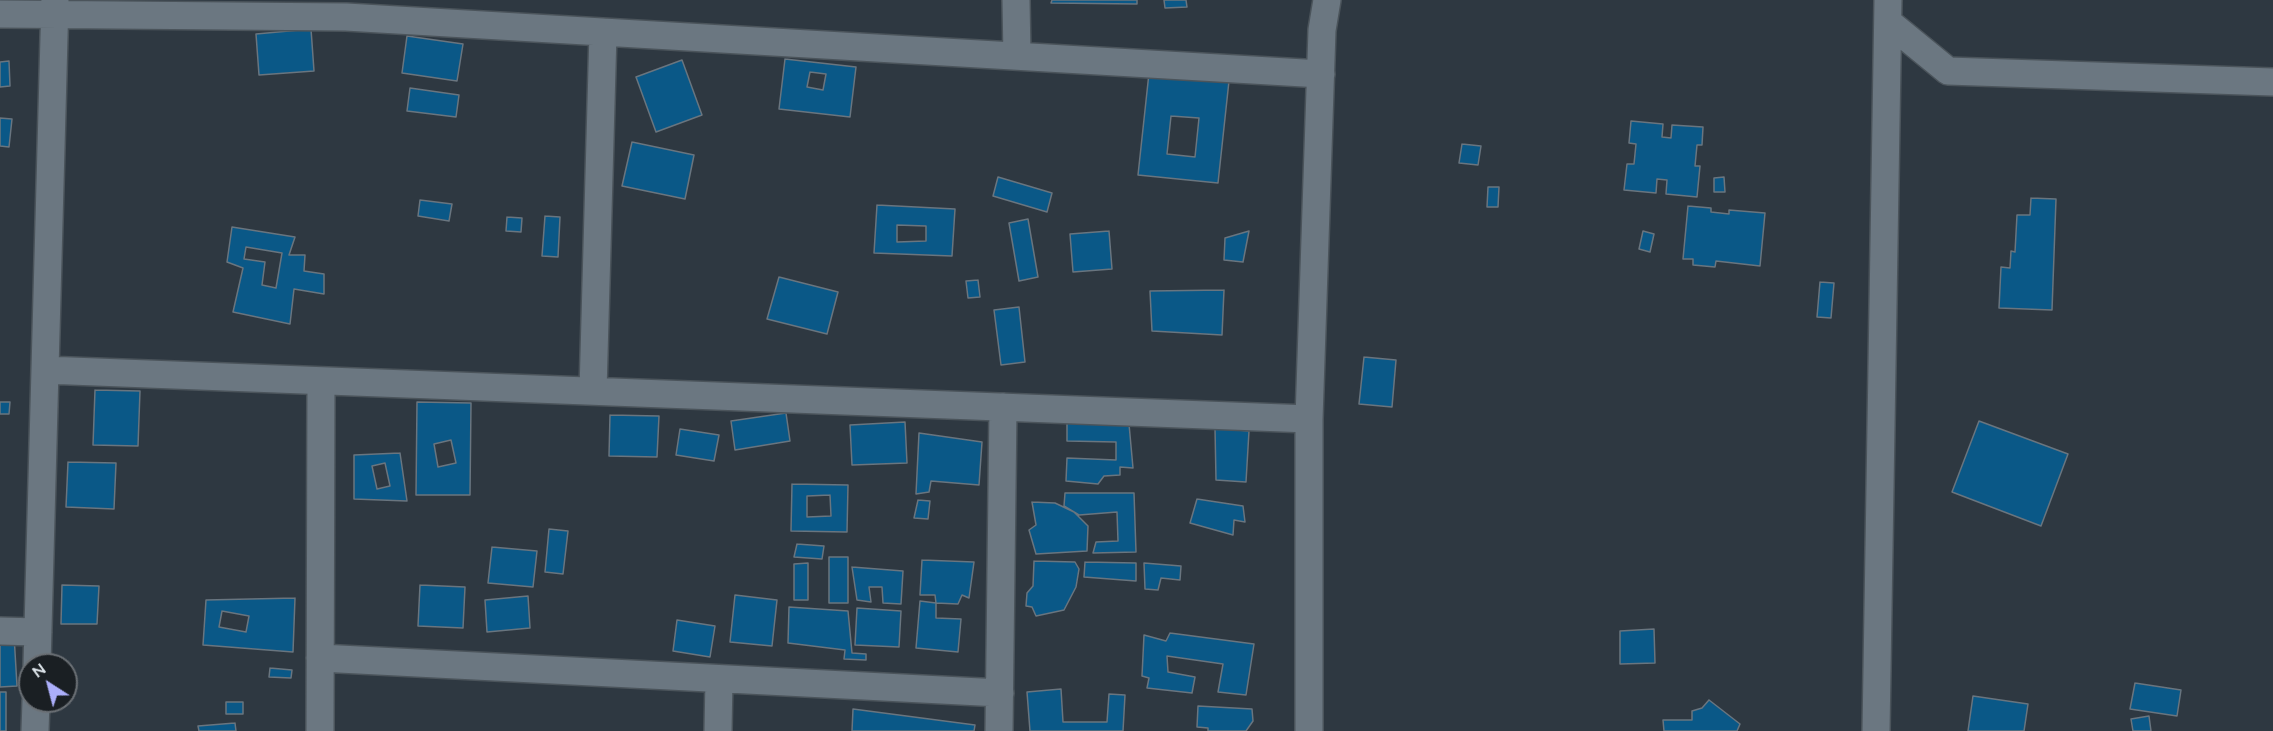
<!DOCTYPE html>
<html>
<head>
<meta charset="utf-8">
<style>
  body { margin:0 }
  #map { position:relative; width:2273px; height:731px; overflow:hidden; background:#2e3841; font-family:Mulish,sans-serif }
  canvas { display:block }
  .north { position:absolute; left:18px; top:653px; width:60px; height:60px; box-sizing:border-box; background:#1a1f23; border:2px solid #6a6f74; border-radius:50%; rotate:324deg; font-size:16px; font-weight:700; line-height:24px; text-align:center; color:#e1e8ee }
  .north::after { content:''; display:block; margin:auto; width:21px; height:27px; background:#acaffb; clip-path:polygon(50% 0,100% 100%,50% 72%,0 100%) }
</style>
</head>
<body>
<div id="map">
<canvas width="2273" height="731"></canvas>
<div class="north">N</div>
</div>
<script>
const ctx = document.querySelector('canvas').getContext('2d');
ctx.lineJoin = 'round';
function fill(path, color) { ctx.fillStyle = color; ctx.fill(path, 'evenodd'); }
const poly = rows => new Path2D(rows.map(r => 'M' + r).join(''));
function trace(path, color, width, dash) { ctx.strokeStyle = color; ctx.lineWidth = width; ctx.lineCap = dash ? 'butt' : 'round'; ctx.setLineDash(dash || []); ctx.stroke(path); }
const building = poly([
  [1052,0,1137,0,1137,4,1051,3,1052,0],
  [1164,0,1186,0,1187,7,1165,8,1164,0],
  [311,29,314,71,259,75,256,34,311,29],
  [407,36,463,44,457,81,402,73,407,36],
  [785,59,856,67,850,117,779,109,785,59],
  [810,72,826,74,823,90,807,87,810,72],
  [682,60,702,115,656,132,636,77,682,60],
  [9,61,10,86,0,87,0,62,9,61],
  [1149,73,1229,81,1218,183,1138,175,1149,73],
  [1171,116,1199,118,1195,157,1167,154,1171,116],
  [410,88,459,95,456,117,407,111,410,88],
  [0,118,12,119,9,147,0,146,0,118],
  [1631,121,1663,124,1662,137,1671,138,1672,125,1703,127,1702,145,1697,145,1695,166,1700,166,1697,197,1666,194,1667,180,1657,179,1656,193,1624,190,1627,164,1634,164,1636,144,1629,143,1631,121],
  [632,142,694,155,685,199,622,186,632,142],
  [1462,144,1481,146,1478,165,1459,163,1462,144],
  [998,177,1052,193,1047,212,993,196,998,177],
  [1724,177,1725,192,1714,192,1714,178,1724,177],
  [1488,187,1499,187,1498,207,1487,207,1488,187],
  [2031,198,2056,199,2052,310,1999,308,2001,267,2010,268,2011,251,2015,252,2017,215,2030,215,2031,198],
  [420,200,452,204,449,221,418,216,420,200],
  [877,205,955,209,952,256,874,253,877,205],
  [897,225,926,226,926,241,897,242,897,225],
  [1688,206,1711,208,1711,212,1729,214,1729,210,1765,213,1760,266,1716,261,1715,267,1693,265,1693,259,1683,259,1688,206],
  [545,216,560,217,558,257,542,256,545,216],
  [507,217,522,218,521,232,506,231,507,217],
  [1028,219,1038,277,1019,281,1009,223,1028,219],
  [232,227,295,237,289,255,305,255,304,271,324,274,324,294,294,289,290,324,233,312,243,268,227,262,232,227],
  [246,247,282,253,276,288,262,285,265,262,244,259,246,247],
  [1109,231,1112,269,1073,272,1070,234,1109,231],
  [1249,231,1243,262,1224,260,1225,238,1249,231],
  [1643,231,1654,234,1650,252,1639,249,1643,231],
  [779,277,838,292,827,334,767,319,779,277],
  [978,280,980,297,968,298,966,281,978,280],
  [1820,282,1834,283,1831,318,1817,317,1820,282],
  [1224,290,1222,335,1152,331,1150,291,1224,290],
  [1019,307,1025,362,1001,365,994,310,1019,307],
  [1364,357,1396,360,1392,407,1359,404,1364,357],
  [95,390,140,391,138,446,93,445,95,390],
  [0,402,10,402,9,414,0,414,0,402],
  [417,402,471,403,470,495,416,495,417,402],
  [451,440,456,463,438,467,434,444,451,440],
  [786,413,790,441,735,450,731,421,786,413],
  [610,415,659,416,657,457,609,456,610,415],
  [1067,421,1129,424,1133,468,1120,467,1120,475,1104,476,1098,484,1066,481,1067,458,1116,460,1116,442,1067,441,1067,421],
  [1979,421,2068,454,2041,526,1952,492,1979,421],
  [905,422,907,463,852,465,850,425,905,422],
  [1215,428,1249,431,1246,482,1216,480,1215,428],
  [680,429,719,435,714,461,676,455,680,429],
  [919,433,982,442,979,485,931,481,929,492,916,494,919,433],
  [400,453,407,501,354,499,354,455,400,453],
  [385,463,390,486,377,489,372,466,385,463],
  [68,462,116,463,114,509,66,507,68,462],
  [792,484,848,485,847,532,791,531,792,484],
  [830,495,831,516,807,517,807,496,830,495],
  [1065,493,1134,493,1136,552,1093,553,1096,542,1118,541,1117,512,1079,515,1064,506,1065,493],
  [1197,499,1243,506,1245,522,1234,520,1233,535,1190,523,1197,499],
  [918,500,930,501,928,519,914,518,918,500],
  [1032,502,1055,503,1074,512,1088,526,1087,551,1036,554,1029,530,1036,525,1032,502],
  [549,529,568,531,563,574,545,572,549,529],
  [797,544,824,546,822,559,794,557,797,544],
  [492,547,537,551,533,587,488,583,492,547],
  [829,557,848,557,848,603,829,603,829,557],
  [922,560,974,562,969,598,962,595,958,604,936,603,935,595,920,595,922,560],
  [1034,561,1075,562,1079,569,1076,587,1064,610,1036,616,1032,607,1026,606,1027,593,1033,586,1034,561],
  [1085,562,1136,563,1136,581,1084,577,1085,562],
  [808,563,808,600,794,600,794,564,808,563],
  [1144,563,1181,566,1180,580,1161,578,1158,590,1145,589,1144,563],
  [852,567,903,571,901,604,883,603,882,587,869,587,871,602,857,600,852,567],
  [62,585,99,586,97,624,61,624,62,585],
  [420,585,465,587,463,628,418,626,420,585],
  [735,595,777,600,772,646,730,642,735,595],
  [528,596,530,628,487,632,485,600,528,596],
  [295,598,293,652,203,645,206,600,295,598],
  [222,611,249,616,246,632,219,627,222,611],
  [920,601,936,603,936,618,961,619,958,652,916,648,920,601],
  [789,607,848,611,852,653,866,654,866,660,844,659,845,650,788,643,789,607],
  [857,608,901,611,899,647,855,645,857,608],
  [677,620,715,626,710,657,673,651,677,620],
  [1654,629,1655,663,1620,664,1620,631,1654,629],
  [1170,633,1254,644,1246,695,1218,692,1223,664,1167,656,1168,672,1195,677,1192,693,1147,688,1149,678,1142,676,1144,635,1166,641,1170,633],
  [14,635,17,686,0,687,0,636,14,635],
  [270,668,292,670,291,678,269,677,270,668],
  [2135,683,2181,690,2177,716,2130,709,2135,683],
  [1061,689,1063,722,1107,722,1109,694,1125,695,1123,731,1030,731,1027,692,1061,689],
  [0,692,6,692,6,731,0,731,0,692],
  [1973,696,2028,704,2024,731,1968,731,1973,696],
  [1709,700,1740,724,1737,731,1664,731,1663,720,1692,720,1692,711,1702,708,1709,700],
  [226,702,243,702,243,714,226,714,226,702],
  [1198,706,1252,709,1253,721,1246,731,1208,731,1208,728,1197,727,1198,706],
  [853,709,975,725,974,731,852,731,853,709],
  [2149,716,2151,731,2133,731,2131,719,2149,716],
  [235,723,236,731,199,731,198,726,235,723]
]);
fill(building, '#0a5887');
trace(building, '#69757f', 1.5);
const street = poly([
  [1016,0,1017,56],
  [0,14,346,17,1321,74],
  [1888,22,1948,71,2273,82],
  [45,370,1309,419],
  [593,391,603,32],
  [0,631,38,632],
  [320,658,1000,693],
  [37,665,55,0],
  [35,731,36,701],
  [320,731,321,381],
  [718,731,719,679],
  [999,731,1003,407],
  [1309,731,1309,419,1322,30,1327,0],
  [1876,731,1888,0]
]);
trace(street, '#4b545b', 30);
trace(street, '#6b7781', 27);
</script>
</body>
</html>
